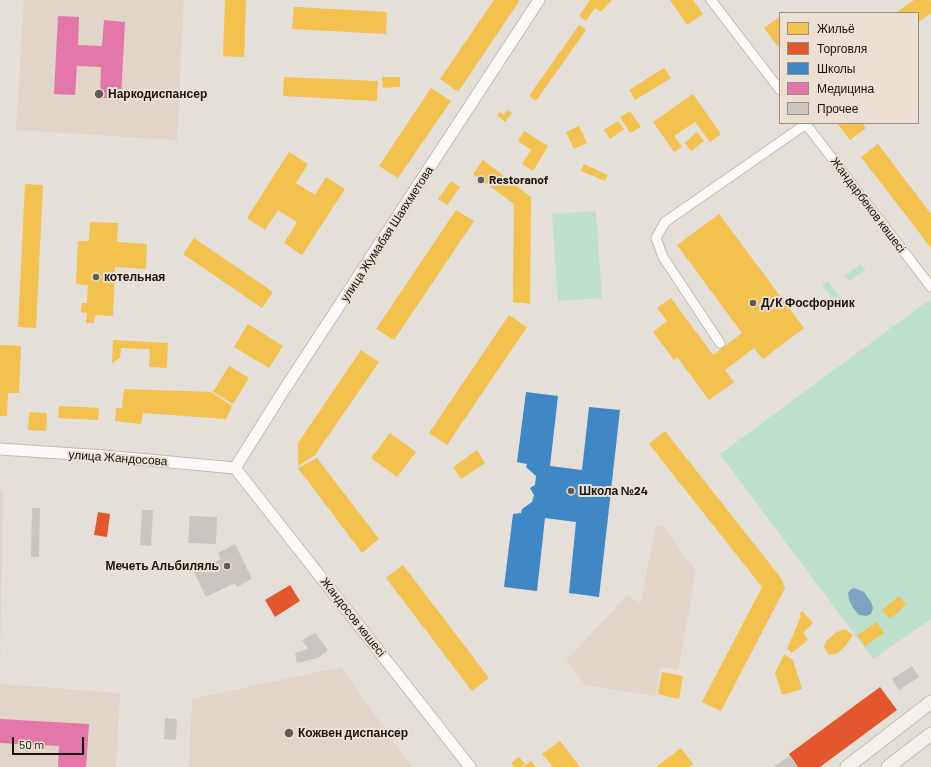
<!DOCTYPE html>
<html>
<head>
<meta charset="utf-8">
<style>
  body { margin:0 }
  #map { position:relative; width:931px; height:767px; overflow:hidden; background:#e5dfd9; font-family:Barlow,sans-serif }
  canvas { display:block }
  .legend { position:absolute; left:779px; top:12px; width:140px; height:112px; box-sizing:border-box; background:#ebe0d3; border:1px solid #978e85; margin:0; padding:5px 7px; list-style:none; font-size:12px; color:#181410 }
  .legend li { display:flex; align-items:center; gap:8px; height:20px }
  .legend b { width:20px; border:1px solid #978e85 }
  .scale { position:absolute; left:12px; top:737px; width:72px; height:18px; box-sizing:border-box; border:2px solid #181410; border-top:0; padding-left:5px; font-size:12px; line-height:14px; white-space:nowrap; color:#181410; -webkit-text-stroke:3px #ebe0d3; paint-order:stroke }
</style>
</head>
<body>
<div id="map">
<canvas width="931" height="767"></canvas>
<ul class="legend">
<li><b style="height:11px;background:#f2c14e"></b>Жильё</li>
<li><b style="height:11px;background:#e4572e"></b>Торговля</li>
<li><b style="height:11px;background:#3f88c5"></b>Школы</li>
<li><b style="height:11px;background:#e377a8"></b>Медицина</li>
<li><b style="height:11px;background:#cbc5c2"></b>Прочее</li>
</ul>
<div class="scale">50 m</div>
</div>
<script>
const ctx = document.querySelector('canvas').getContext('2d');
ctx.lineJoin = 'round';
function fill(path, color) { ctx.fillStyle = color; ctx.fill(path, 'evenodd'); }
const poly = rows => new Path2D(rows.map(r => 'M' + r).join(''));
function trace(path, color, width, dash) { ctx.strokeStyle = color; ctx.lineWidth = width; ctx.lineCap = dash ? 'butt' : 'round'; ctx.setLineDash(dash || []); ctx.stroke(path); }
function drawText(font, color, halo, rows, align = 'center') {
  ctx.font = font + ' Barlow,sans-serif'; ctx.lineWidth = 4; ctx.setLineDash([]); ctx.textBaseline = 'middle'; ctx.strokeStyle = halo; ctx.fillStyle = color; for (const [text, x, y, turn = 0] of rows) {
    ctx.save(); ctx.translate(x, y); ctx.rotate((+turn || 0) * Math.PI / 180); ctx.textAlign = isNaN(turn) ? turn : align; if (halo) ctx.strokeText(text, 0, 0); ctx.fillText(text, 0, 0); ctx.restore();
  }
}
fill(poly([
  [24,0,184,0,177,140,16,130],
  [0,491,3,491,0,664],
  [662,525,696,571,678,670,660,667,655,696,585,685,566,661,627,595,641,603,655,529],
  [341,667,412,767,189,767,192,699],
  [0,684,120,693,116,767,0,767]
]), '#e0d5c8');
fill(poly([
  [596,211,602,298,558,301,552,214],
  [861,264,865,270,849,281,845,276],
  [828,281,840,297,834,301,822,285],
  [929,300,931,302,931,619,873,659,720,454]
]), '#bce0cc');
fill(poly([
  [854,588,864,592,871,602,873,608,871,614,866,616,859,615,853,608,849,600,848,593,851,589]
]), '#7da4be');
fill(poly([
  [225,0,246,0,244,57,223,56],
  [494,0,519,0,518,3,458,92,440,79],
  [590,0,612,0,601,12,595,8,586,21,579,16],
  [670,0,693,0,703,14,687,25],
  [914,0,930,0,931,1,931,13,918,23,918,13,896,13],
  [294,7,387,12,386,34,292,29],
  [780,16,780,49,764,28],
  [579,25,586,30,536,101,529,96],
  [664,68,671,78,635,100,629,90],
  [284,77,378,81,377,101,283,96],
  [382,77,400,77,400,87,383,88],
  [431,88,451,101,398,178,379,166],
  [693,94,721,134,710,142,695,122,674,136,682,147,674,152,653,122],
  [508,110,512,113,505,122,497,115,500,112,504,115],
  [630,111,641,127,630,133,620,117],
  [618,121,624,129,610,139,604,130],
  [837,123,862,123,866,128,850,140],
  [579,126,587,143,574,149,566,132],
  [524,131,548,146,533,171,522,164,531,150,518,141],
  [697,132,704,141,691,151,685,143],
  [878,144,931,214,931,248,861,157],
  [289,152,308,164,296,183,315,195,326,177,345,189,302,255,284,243,297,222,278,210,265,230,247,218],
  [483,160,531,197,530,304,513,302,514,204,473,174],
  [584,164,608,175,605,181,581,171],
  [451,181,460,187,447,205,438,199],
  [25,184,43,185,36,328,18,327],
  [456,210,474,221,394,340,376,329],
  [719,214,804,328,763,359,754,348,725,370,734,382,709,400,677,357,674,360,653,332,667,321,657,308,671,298,713,355,742,333,677,245],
  [90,222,118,223,117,242,147,244,146,269,115,267,113,316,95,315,94,323,86,323,87,313,81,312,82,303,87,303,88,285,76,284,78,241,89,241],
  [194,238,273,292,262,308,183,254],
  [509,315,527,327,447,445,429,433],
  [248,324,283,346,269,368,234,347],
  [113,340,168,343,167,368,149,367,150,349,121,348,120,358,112,363],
  [0,345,21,346,19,393,8,393,7,416,0,416],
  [361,350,379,362,315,455,298,466,298,443],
  [229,366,249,378,233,404,213,392],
  [124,389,211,392,232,406,226,419,143,413,141,424,115,421,116,408,122,408],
  [59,406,99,408,98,420,58,418],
  [29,412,47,413,46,431,28,430],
  [665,431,781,578,785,588,721,711,702,702,762,587,649,444],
  [390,433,416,452,397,477,371,458],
  [477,450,485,463,461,479,453,467],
  [317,458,379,539,362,553,298,468],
  [403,565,489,678,472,691,386,578],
  [899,596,906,605,890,619,882,610],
  [802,611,813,623,803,633,808,640,792,653,787,649,801,616,799,614],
  [877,622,884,633,865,646,857,635],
  [845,629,853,635,846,645,838,653,829,655,824,647,827,640,837,632],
  [784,654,793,660,802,689,782,695,775,673],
  [662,672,683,676,679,699,658,694],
  [560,741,580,767,553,767,542,754],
  [681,748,693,764,689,767,656,767],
  [519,757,525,764,521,767,514,767,511,763],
  [531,761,536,767,523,767]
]), '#f2c14e');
fill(poly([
  [98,512,110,514,107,537,94,535],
  [290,585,300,601,275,617,265,600],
  [880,687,897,710,820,767,798,767,789,754]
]), '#e4572e');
fill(poly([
  [526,392,558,396,550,466,582,470,589,407,620,410,599,597,569,593,576,522,545,518,537,591,504,587,513,514,521,513,522,509,532,502,534,495,530,488,535,485,536,476,526,467,527,464,517,462]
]), '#3f88c5');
fill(poly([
  [58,16,79,17,78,45,102,46,104,20,125,22,121,99,100,98,101,67,77,66,75,95,54,94],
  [0,719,89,724,86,767,58,767,59,746,0,743]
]), '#e377a8');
fill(poly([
  [32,508,40,508,39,557,31,557],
  [142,510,153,510,151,546,140,545],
  [190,516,217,517,216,544,188,543],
  [235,544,252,579,237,587,235,583,206,597,194,572,221,559,218,553],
  [315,633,328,650,318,658,297,663,295,653,308,649,302,640],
  [912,666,919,677,899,690,892,679],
  [165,718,177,719,176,740,164,739],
  [789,756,798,767,774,767]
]), '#cbc5c2');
const minor = poly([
  [711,0,780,90],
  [805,123,931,287],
  [720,343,663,257,656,238,665,222,806,124]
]);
const tertiary = poly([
  [0,449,105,456,235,468],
  [235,468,284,390,539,0],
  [235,468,470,767]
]);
const secondary = poly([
  [847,767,931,702],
  [888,767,931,734]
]);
trace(minor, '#bfbbb6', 11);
trace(tertiary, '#bfbbb6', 13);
trace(secondary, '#bfbbb6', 15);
trace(minor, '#fbfaf9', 9);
trace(tertiary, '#fbfaf9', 11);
trace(secondary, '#f3efeb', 13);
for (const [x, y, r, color] of [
  [99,94,5,"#605b56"],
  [481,180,4,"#605b56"],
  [96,277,4,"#605b56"],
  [753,303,4,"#605b56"],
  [571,491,4,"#605b56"],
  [227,566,4,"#605b56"],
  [289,733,5,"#605b56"]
]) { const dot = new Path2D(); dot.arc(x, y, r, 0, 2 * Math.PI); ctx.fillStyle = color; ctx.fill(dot); trace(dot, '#ebe0d3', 1.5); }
drawText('bold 12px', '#181410', '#ebe0d3', [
  ["Наркодиспансер",108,94],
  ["Restoranof",489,180],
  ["котельная",104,277],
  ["Д/К Фосфорник",761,303],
  ["Школа №24",579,491],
  ["Мечеть Альбиляль",219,566,"right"],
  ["Кожвен диспансер",298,733]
], 'left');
drawText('12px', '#181410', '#ebe0d3', [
  ["Жандарбеков көшесі",868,205,53],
  ["улица Жумабая Шаяхметова",387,234,-57],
  ["улица Жандосова",118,458,4],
  ["Жандосов көшесі",353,617,52]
]);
</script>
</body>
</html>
